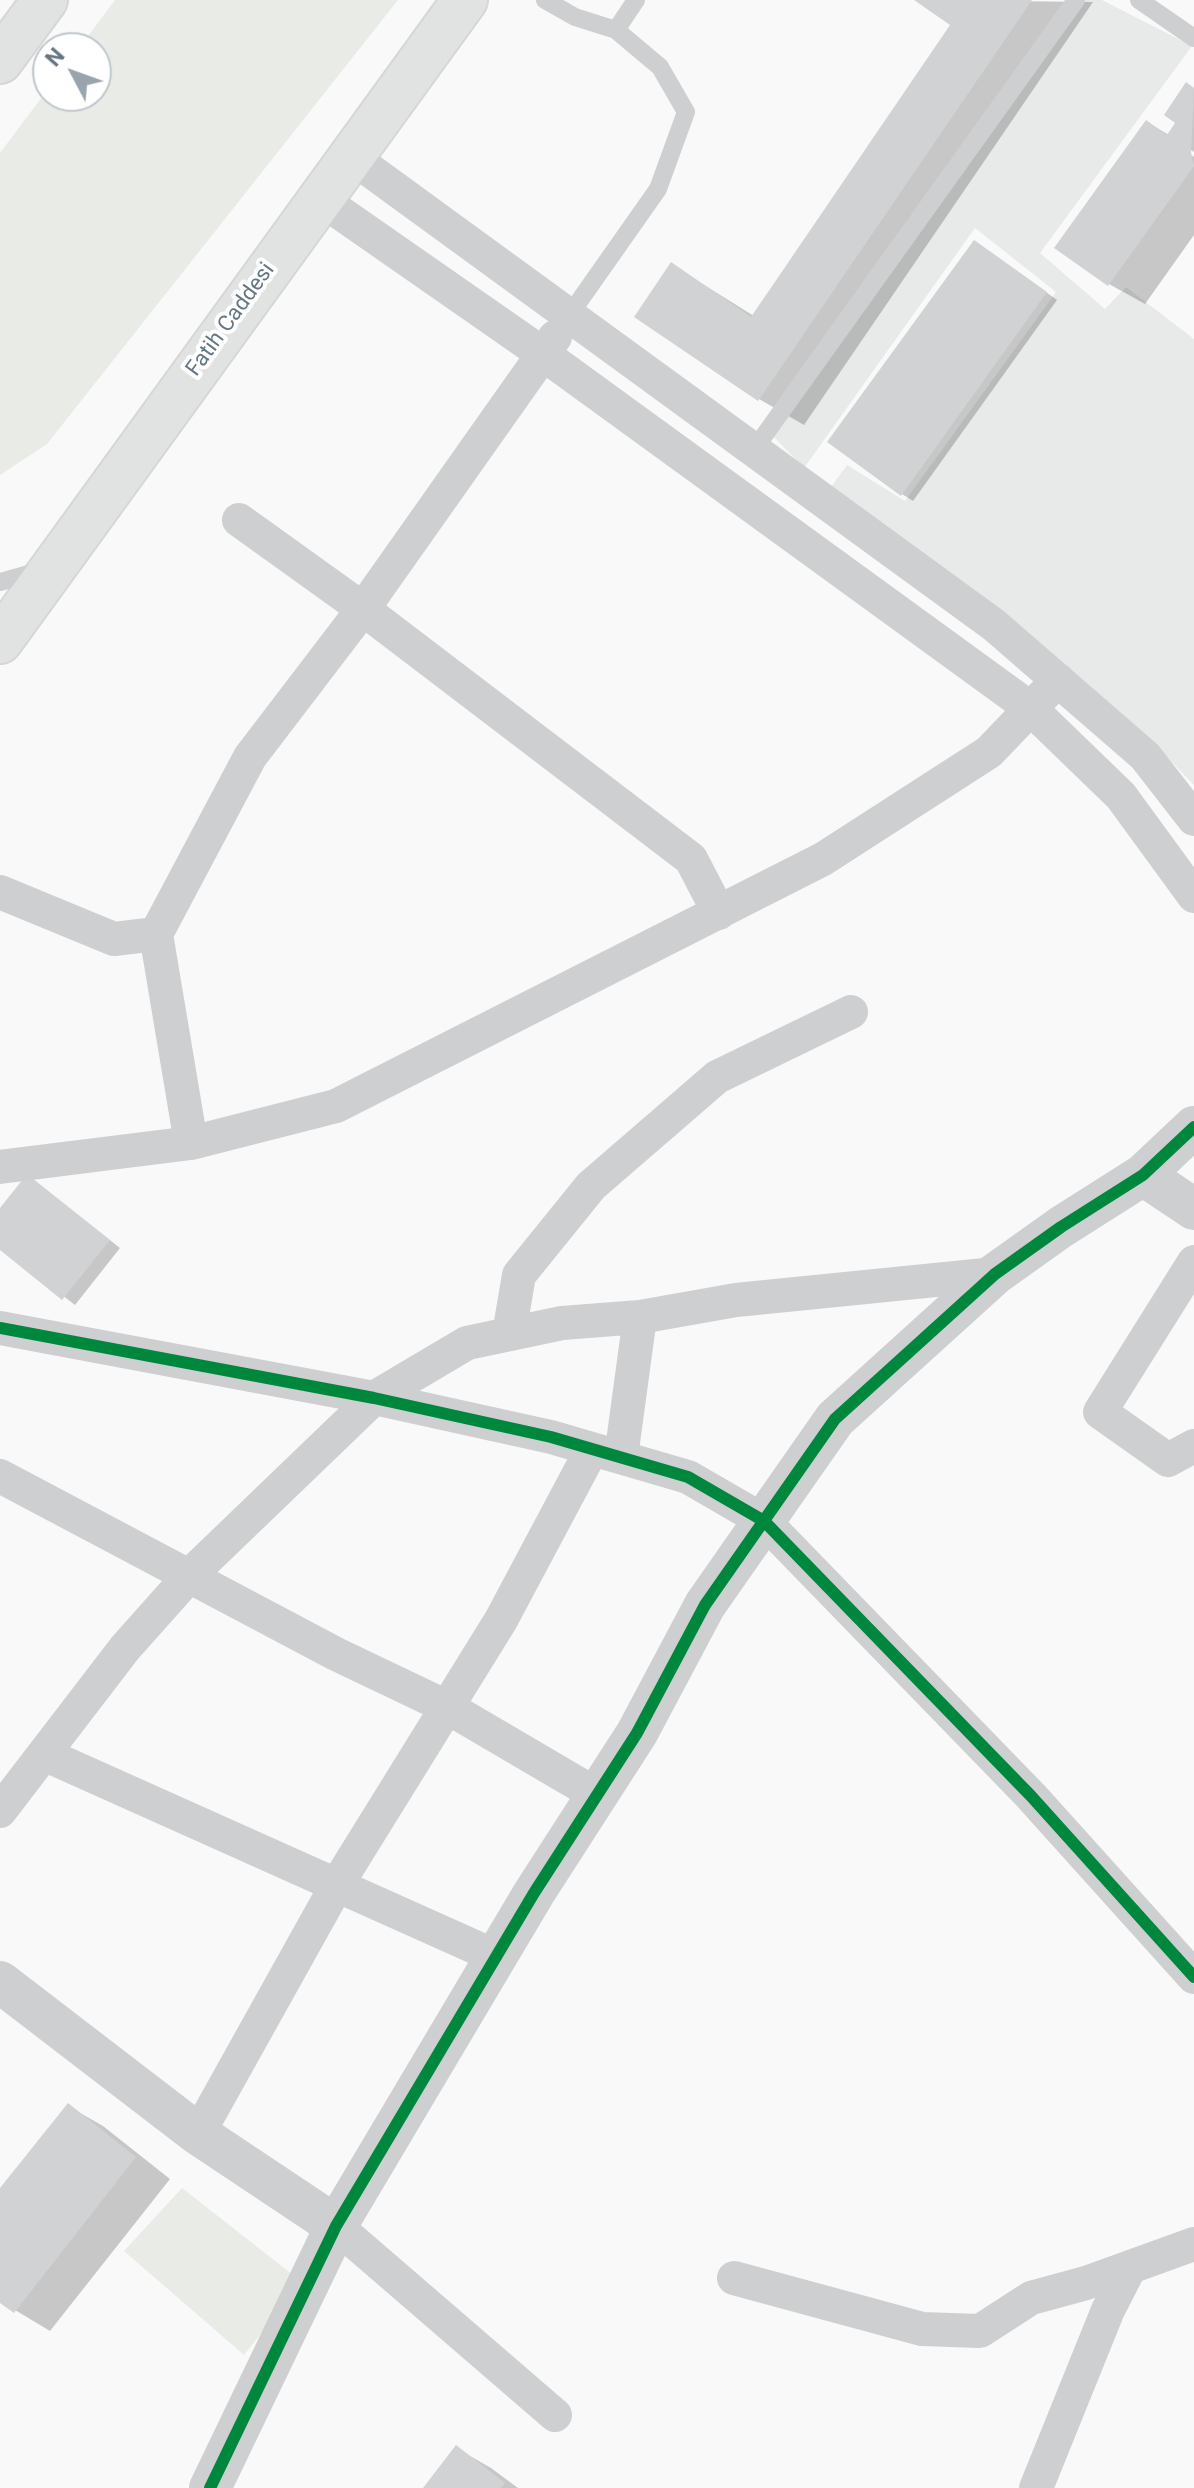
<!DOCTYPE html>
<html>
<head>
<meta charset="utf-8">
<style>
  body { margin:0 }
  #map { position:relative; width:1194px; height:2488px; overflow:hidden; background:#f9f9f9; font-family:Roboto,sans-serif }
  canvas { display:block }
  .north { position:absolute; left:32px; top:32px; width:80px; height:80px; box-sizing:border-box; background:#fff; border:2px solid #c1c8cd; border-radius:50%; rotate:311deg; font-size:22px; font-weight:700; line-height:32px; text-align:center; color:#657683 }
  .north::after { content:''; display:block; margin:auto; width:28px; height:36px; background:#99a4ac; clip-path:polygon(50% 0,100% 100%,50% 72%,0 100%) }
</style>
</head>
<body>
<div id="map">
<canvas width="1194" height="2488"></canvas>
<div class="north">N</div>
</div>
<script>
const ctx = document.querySelector('canvas').getContext('2d');
ctx.lineJoin = 'round';
function fill(path, color) { ctx.fillStyle = color; ctx.fill(path, 'evenodd'); }
const poly = rows => new Path2D(rows.map(r => 'M' + r).join(''));
function trace(path, color, width, dash) { ctx.strokeStyle = color; ctx.lineWidth = width; ctx.lineCap = dash ? 'butt' : 'round'; ctx.setLineDash(dash || []); ctx.stroke(path); }
function drawText(font, color, halo, rows, align = 'center') {
  ctx.font = font + ' Roboto,sans-serif'; ctx.lineWidth = 8; ctx.setLineDash([]); ctx.textBaseline = 'middle'; ctx.strokeStyle = halo; ctx.fillStyle = color; for (const [text, x, y, turn = 0] of rows) {
    ctx.save(); ctx.translate(x, y); ctx.rotate((+turn || 0) * Math.PI / 180); ctx.textAlign = isNaN(turn) ? turn : align; if (halo) ctx.strokeText(text, 0, 0); ctx.fillText(text, 0, 0); ctx.restore();
  }
}
fill(poly([
  [1079,0,1102,0,1192,46,1040,253,1105,309,1126,287,1194,339,1194,785,1154,744,829,490,847,465,905,501,1056,292,975,228,804,468,766,429]
]), '#e8e9e9');
fill(poly([
  [115,0,398,0,47,444,0,475,0,153,48,89,48,96,96,96,96,48,79,48],
  [182,2188,302,2282,244,2355,124,2251]
]), '#e8ebe6');
fill(poly([
  [918,0,1093,2,804,425,759,399,672,265,754,316,953,24],
  [1187,85,1194,89,1194,152,1184,146,1183,149,1194,157,1194,235,1145,304,1109,284,1147,122,1169,135,1178,123],
  [986,249,1057,300,913,501,902,494],
  [28,1176,120,1248,75,1305,0,1247,0,1211],
  [68,2106,103,2126,170,2179,50,2331,0,2301,0,2192],
  [456,2448,491,2468,518,2488,425,2488]
]), '#0003');
fill(poly([
  [914,0,1032,0,758,401,634,317,671,262,751,317,950,25],
  [1186,82,1194,88,1191,152,1194,166,1108,286,1054,248,1146,120,1167,135,1175,123,1164,115],
  [974,240,1047,292,901,496,827,442],
  [27,1174,110,1240,62,1300,0,1250,0,1208],
  [68,2103,136,2157,14,2313,0,2303,0,2188],
  [456,2445,505,2483,501,2488,423,2488]
]), '#d0d2d3');
const secondary = poly([
  [0,641,465,0]
]);
const trunk = poly([
  [0,61,45,0]
]);
trace(secondary, '#d5d6d7', 48);
trace(trunk, '#d5d6d6', 48);
trace(poly([
  [545,0,575,17,616,30,636,0],
  [1139,0,1194,38],
  [568,317,658,189,686,112,660,67,616,30],
  [753,451,1076,0],
  [0,582,43,570]
]), '#cecfd0', 18);
trace(poly([
  [349,155,994,625,1145,756,1194,819],
  [319,198,543,354,1030,708,1121,796,1194,896],
  [239,520,363,609,691,859,719,913],
  [0,892,114,939,156,934],
  [191,1143,156,934,250,757,363,609,555,337],
  [0,1167,191,1143,336,1106,823,859,989,752,1058,680],
  [1194,1262,1100,1412,1168,1460,1194,1446],
  [0,1328,374,1398,551,1437,688,1477,764,1521,1031,1796,1194,1977],
  [509,1334,519,1275,591,1186,717,1077,851,1012],
  [621,1457,640,1317],
  [0,1476,336,1654,447,1707,597,1795],
  [46,1755,497,1957],
  [0,1811,125,1648,190,1575,374,1398,467,1343,562,1323,640,1317,736,1300,995,1274],
  [198,2134,338,1883,501,1620,592,1449],
  [336,2226,555,2415],
  [734,2278,922,2329,980,2331,1031,2298,1086,2283,1194,2244],
  [1036,2488,1108,2310,1130,2267]
]), '#cecfd0', 34);
trace(poly([
  [1143,1175,1194,1209],
  [0,1982,198,2134,336,2226],
  [210,2488,336,2226,534,1893,637,1733,705,1605,835,1419,995,1274,1061,1227,1143,1175,1194,1127]
]), '#cecfd0', 42);
trace(secondary, '#e1e2e2', 44);
trace(trunk, '#e1e2e2', 44);
trace(poly([
  [0,1328,374,1398,551,1437,688,1477,764,1521,1031,1796,1194,1977],
  [210,2488,336,2226,534,1893,637,1733,705,1605,835,1419,995,1274,1061,1227,1143,1175,1194,1127]
]), '#00873e', 12);
drawText('22px', '#657683', '#fff', [
  ["Fatih Caddesi",231,320,-54]
]);
</script>
</body>
</html>
